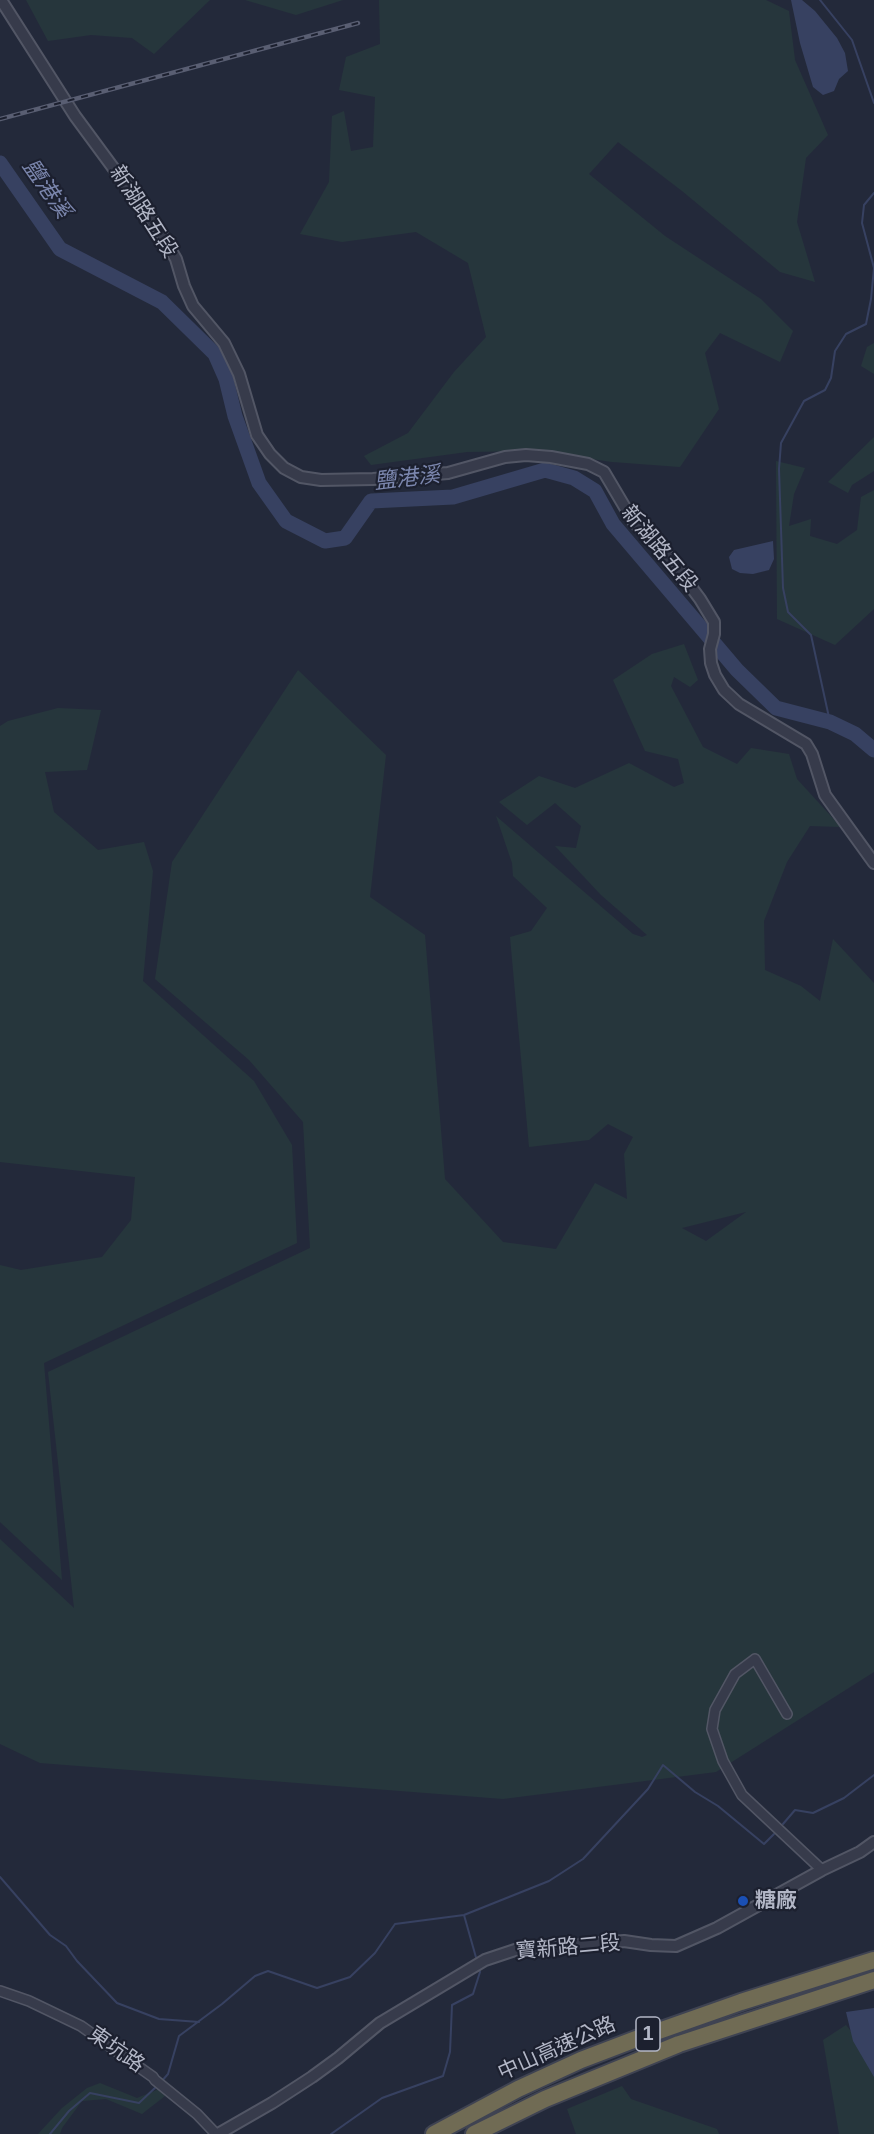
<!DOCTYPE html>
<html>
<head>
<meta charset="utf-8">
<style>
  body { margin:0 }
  canvas { display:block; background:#23293a }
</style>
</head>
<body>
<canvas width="874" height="2134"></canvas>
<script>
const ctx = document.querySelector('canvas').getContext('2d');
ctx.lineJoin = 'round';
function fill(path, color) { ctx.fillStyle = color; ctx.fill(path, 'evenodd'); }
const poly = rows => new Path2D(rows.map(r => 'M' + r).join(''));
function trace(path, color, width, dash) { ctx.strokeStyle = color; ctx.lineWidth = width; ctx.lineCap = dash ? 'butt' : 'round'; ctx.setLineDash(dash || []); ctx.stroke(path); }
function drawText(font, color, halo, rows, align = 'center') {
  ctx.font = font + ' Arial,"Noto Sans TC",sans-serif'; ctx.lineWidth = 4.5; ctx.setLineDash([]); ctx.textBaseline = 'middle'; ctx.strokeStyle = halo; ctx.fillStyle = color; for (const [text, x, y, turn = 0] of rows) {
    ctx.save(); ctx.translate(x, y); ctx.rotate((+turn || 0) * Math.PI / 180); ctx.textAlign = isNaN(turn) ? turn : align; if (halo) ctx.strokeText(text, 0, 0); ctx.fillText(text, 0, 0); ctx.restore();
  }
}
fill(poly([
  [26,0,210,0,154,54,132,38,91,35,48,41],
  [245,0,343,0,296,15],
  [379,0,766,0,789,11,795,60,828,135,806,158,797,222,815,282,780,272,682,191,618,142,589,174,665,236,761,299,793,331,780,362,720,333,705,353,719,409,680,467,612,462,536,451,467,452,371,465,364,456,408,433,454,372,486,337,468,263,416,232,342,242,300,234,329,182,332,116,344,111,351,151,373,147,375,97,339,90,346,57,380,44],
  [874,343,874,374,861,366,867,347],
  [874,437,874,471,852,485,848,493,828,482],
  [776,461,805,468,794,494,789,526,811,519,810,536,837,544,857,530,861,497,874,490,874,609,835,645,777,619],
  [684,644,698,680,690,687,674,677,671,686,703,747,737,764,751,748,789,754,797,779,841,827,810,826,787,862,764,921,765,970,801,986,820,1001,833,939,874,983,874,1672,716,1772,503,1799,40,1763,0,1744,0,1539,74,1608,48,1372,310,1248,303,1122,249,1060,155,979,172,862,298,670,386,755,370,897,425,935,445,1179,503,1242,556,1249,595,1183,627,1199,624,1154,633,1137,608,1124,589,1140,529,1147,510,937,531,931,547,908,513,876,512,863,496,816,633,934,642,937,647,935,601,895,555,846,576,848,581,826,555,803,527,825,499,802,539,776,575,788,629,763,674,787,684,783,678,759,645,751,613,680,652,654],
  [746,1212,706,1241,682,1228],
  [58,708,101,710,87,770,45,772,54,812,98,850,144,842,153,871,143,981,254,1081,292,1145,297,1243,44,1363,62,1580,0,1522,0,1265,21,1270,102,1257,131,1220,135,1177,0,1162,0,726,8,721],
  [846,2025,874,2060,874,2134,839,2134,823,2040],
  [100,2083,137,2098,159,2089,165,2096,142,2114,106,2099,82,2101,62,2128,60,2134,38,2134,62,2108,87,2088],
  [622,2086,631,2099,717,2129,719,2134,576,2134,567,2109]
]), '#26363c');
fill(poly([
  [791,0,802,0,815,11,837,38,845,53,848,71,839,79,834,91,823,95,813,87,800,43],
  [773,541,774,559,769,570,753,574,740,573,732,569,729,557,734,550],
  [874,2008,874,2077,853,2041,846,2012]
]), '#374161');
trace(poly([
  [820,0,852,40,874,103],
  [830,722,811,635,788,612,783,588,779,469,781,443,804,401,825,390,831,378,835,351,846,334,866,324,871,299,874,268,862,223,864,205,874,193],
  [783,1824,795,1810,813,1813,844,1798,874,1775],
  [0,1877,50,1935,66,1946,77,1961,117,2003,159,2019,199,2022],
  [464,1915,477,1961],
  [161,2082,168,2074,179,2036,222,2004,255,1976,268,1971,317,1988,350,1977,375,1953,395,1924,464,1915,549,1881,583,1859,648,1789,663,1765,695,1792,718,1806,764,1844,774,1834],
  [50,2134,69,2111,90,2093,139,2103,157,2086],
  [331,2134,382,2098,443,2076,450,2052,452,2005,473,1994,480,1972,479,1967]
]), '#374161', 2);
trace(poly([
  [0,163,60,249,162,302,215,354,226,379,235,416,259,483,286,521,325,541,345,538,371,501,453,497,545,470,574,478,595,491,613,524,737,670,776,708,830,722,855,734,874,750]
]), '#374161', 15);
const minor = poly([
  [787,1714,755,1659,735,1674,715,1710,712,1729,723,1761,742,1795,822,1870],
  [0,1991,29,2001,81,2026,153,2077,155,2080,197,2114,216,2134]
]);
const tertiary = poly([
  [1,0,75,116,159,230,176,259,184,286,193,306,224,343,239,374,257,435,270,454,284,468,301,477,321,480,373,479,448,473,505,457,526,455,551,457,588,464,604,472,633,521,667,555,700,599,714,622,714,634,710,649,711,663,715,675,724,690,739,704,806,744,812,754,825,795,874,863],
  [218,2134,272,2103,312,2077,338,2058,380,2023,485,1960,515,1950,589,1944,624,1941,651,1945,676,1946,717,1928,822,1870,860,1852,874,1842]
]);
const motorway = poly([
  [434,2134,518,2089,581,2060,636,2039,741,2002,874,1960],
  [474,2134,545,2099,679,2044,874,1980]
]);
trace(minor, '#525665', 12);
trace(tertiary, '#525665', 14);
trace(motorway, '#3f4352', 20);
trace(minor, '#373b4b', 9);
trace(tertiary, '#373b4b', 10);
trace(motorway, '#706b54', 16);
const rail = poly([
  [0,119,358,23]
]);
trace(rail, '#595e72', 4.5);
trace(rail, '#1c202f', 2, [7]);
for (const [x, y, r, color] of [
  [743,1901,6,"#1a4fb4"]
]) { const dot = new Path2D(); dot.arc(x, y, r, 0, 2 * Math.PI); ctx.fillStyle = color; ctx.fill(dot); trace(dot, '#1c202f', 2); }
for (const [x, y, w] of [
  [648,2034,24]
]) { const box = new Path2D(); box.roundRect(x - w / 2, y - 17, w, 34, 4.5); ctx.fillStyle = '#1c202f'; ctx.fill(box); trace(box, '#b2b6c6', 1.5); }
drawText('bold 20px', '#b2b6c6', null, [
  ["1",648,2034]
]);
drawText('21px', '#b2b6c6', '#1c202f', [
  ["新湖路五段",143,212,57],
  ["新湖路五段",659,549,50],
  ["寶新路二段",568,1948,-5],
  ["中山高速公路",557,2049,-24],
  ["東坑路",116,2050,35]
]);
drawText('bold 21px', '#b2b6c6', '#1c202f', [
  ["糖廠",755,1901]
], 'left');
drawText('italic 22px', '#7b86ad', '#1c202f', [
  ["鹽港溪",46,189,55],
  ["鹽港溪",407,479,-7]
]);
</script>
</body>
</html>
